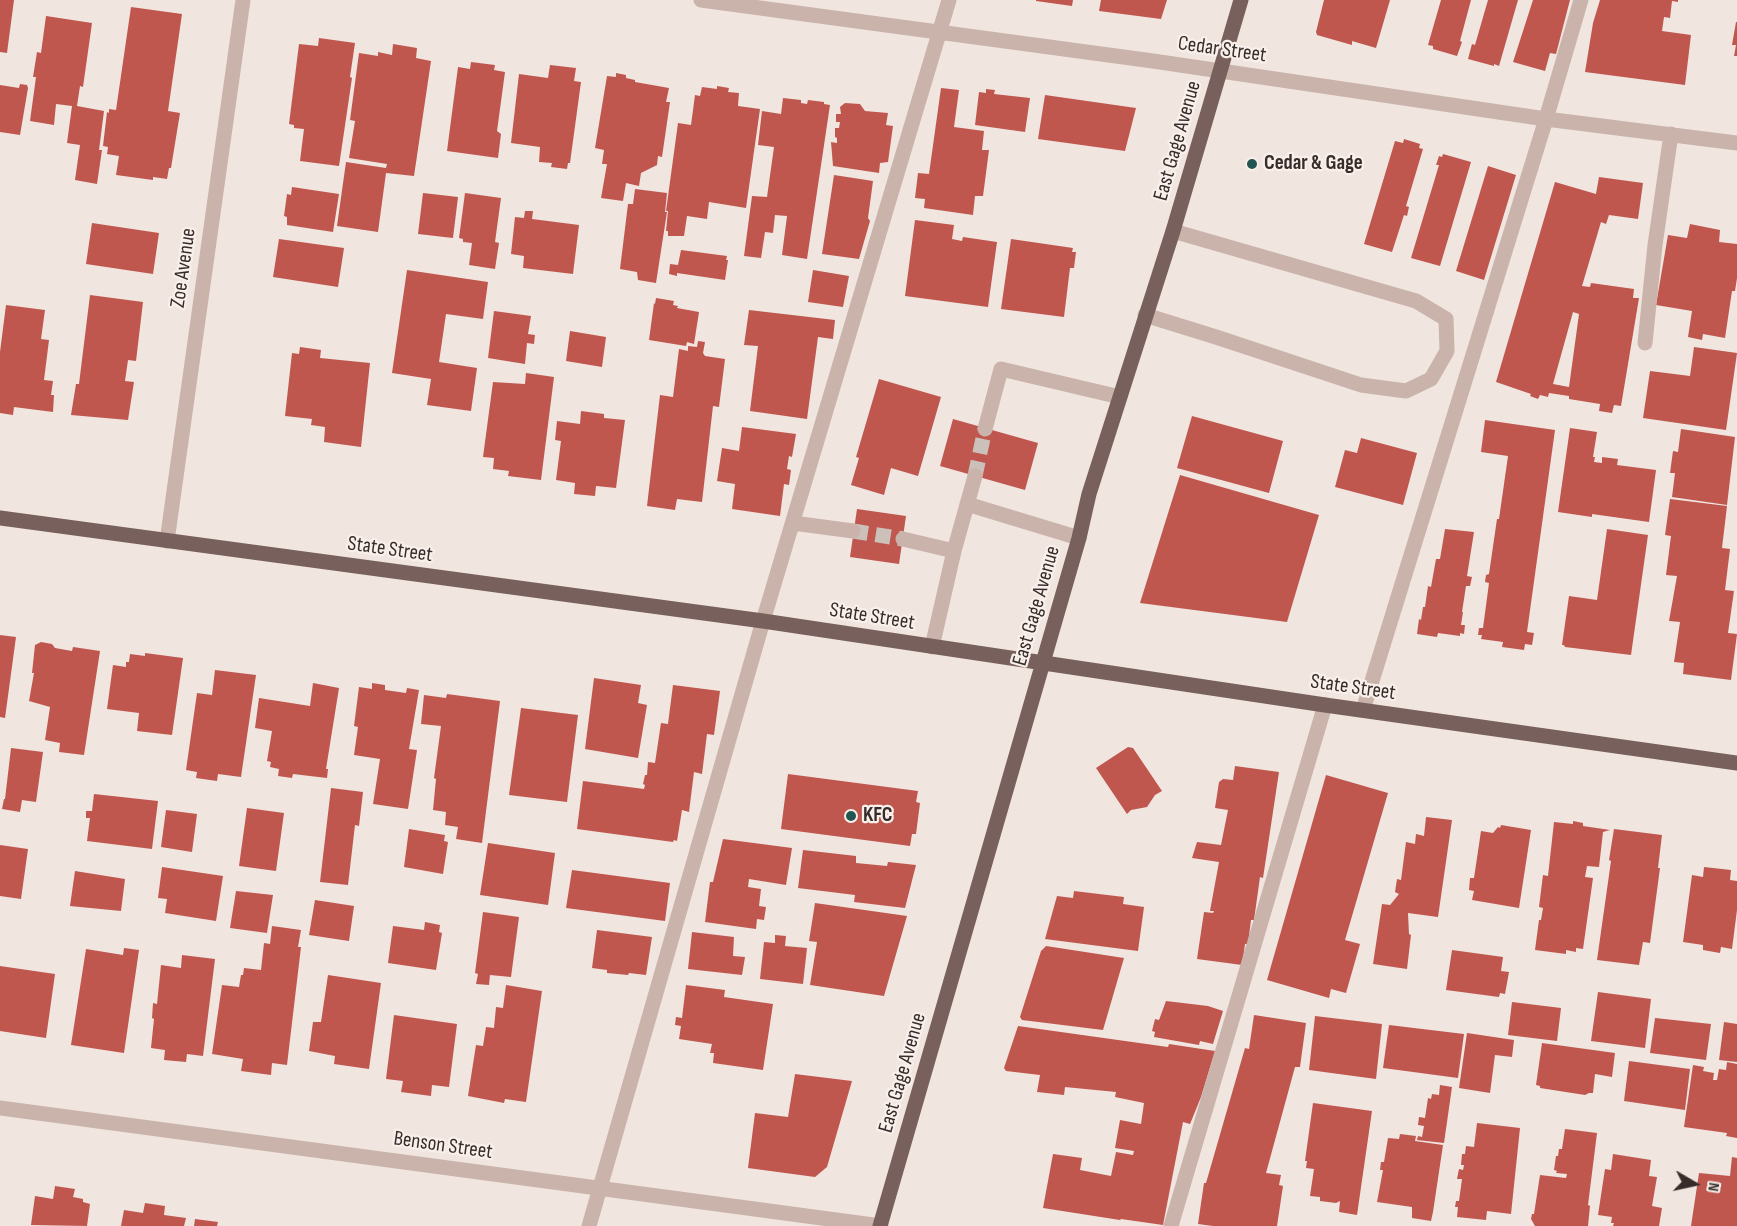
<!DOCTYPE html>
<html>
<head>
<meta charset="utf-8">
<style>
  body { margin:0 }
  #map { position:relative; width:1737px; height:1226px; overflow:hidden; background:#f1e5df; font-family:"Sofia Sans Condensed",sans-serif }
  canvas { display:block }
  .north { position:absolute; left:1665px; top:1154px; width:60px; height:60px; -webkit-text-stroke:4px #f9f0eb; paint-order:stroke; rotate:99deg; font-size:16px; font-weight:700; line-height:24px; text-align:center; color:#372c2a }
  .north::after { content:''; display:block; margin:auto; width:21px; height:27px; background:#372c2a; clip-path:polygon(50% 0,100% 100%,50% 72%,0 100%) }
</style>
</head>
<body>
<div id="map">
<canvas width="1737" height="1226"></canvas>
<div class="north">N</div>
</div>
<script>
const ctx = document.querySelector('canvas').getContext('2d');
ctx.lineJoin = 'round';
function fill(path, color) { ctx.fillStyle = color; ctx.fill(path, 'evenodd'); }
const poly = rows => new Path2D(rows.map(r => 'M' + r).join(''));
function trace(path, color, width, dash) { ctx.strokeStyle = color; ctx.lineWidth = width; ctx.lineCap = dash ? 'butt' : 'round'; ctx.setLineDash(dash || []); ctx.stroke(path); }
function drawText(font, color, halo, rows, align = 'center') {
  ctx.font = font + ' "Sofia Sans Condensed",sans-serif'; ctx.lineWidth = 4.5; ctx.setLineDash([]); ctx.textBaseline = 'middle'; ctx.strokeStyle = halo; ctx.fillStyle = color; for (const [text, x, y, turn = 0] of rows) {
    ctx.save(); ctx.translate(x, y); ctx.rotate((+turn || 0) * Math.PI / 180); ctx.textAlign = isNaN(turn) ? turn : align; if (halo) ctx.strokeText(text, 0, 0); ctx.fillText(text, 0, 0); ctx.restore();
  }
}
fill(poly([
  [0,0,14,0,7,53,0,52],
  [1036,0,1073,0,1072,6,1036,1],
  [1101,0,1167,0,1161,19,1099,11],
  [1324,0,1390,0,1376,48,1352,41,1352,45,1317,35,1316,32],
  [1441,0,1471,0,1460,41,1462,42,1457,56,1433,49,1433,46,1428,45],
  [1488,0,1518,0,1499,66,1494,64,1494,66,1468,59,1472,44,1475,45],
  [1533,0,1570,0,1556,54,1550,53,1545,71,1513,62],
  [1600,0,1678,0,1678,2,1672,1,1670,18,1664,17,1662,31,1691,35,1685,85,1585,72,1593,23],
  [131,7,182,14,168,111,180,113,171,168,169,168,167,179,153,177,153,180,116,175,119,156,107,154,108,147,103,146,107,112,109,113,109,109,116,110],
  [46,16,92,23,83,87,80,86,77,106,104,111,99,150,102,150,97,184,75,180,80,145,67,143,72,106,56,104,54,125,30,121,36,77,33,77,37,52,41,53],
  [1736,22,1737,22,1737,56,1734,56,1736,45,1732,45],
  [319,38,355,43,350,77,352,78,339,166,300,161,304,129,294,128,294,125,289,124,299,44,318,46],
  [393,44,417,48,416,58,431,61,414,176,386,173,378,232,337,226,346,162,386,168,387,164,349,158,355,121,350,120,359,53,378,56,378,52,392,55],
  [471,62,495,65,494,70,505,72,497,131,501,134,498,158,447,151,458,67,470,69],
  [550,65,576,68,574,81,581,82,570,163,568,163,567,169,551,167,552,163,539,162,540,147,511,143,519,74,548,78],
  [616,73,626,75,626,78,635,80,635,82,669,88,666,102,670,102,662,157,658,156,657,165,641,173,639,186,626,183,623,201,601,198,607,164,602,164,604,150,595,148,607,76,616,77],
  [20,84,27,85,28,88,20,135,0,132,0,85,19,88],
  [717,86,729,88,728,92,739,93,738,106,760,109,746,208,709,202,707,219,687,216,684,236,668,236,668,231,666,231,668,211,666,211,678,123,691,125,695,95,700,96,702,87,717,89],
  [941,88,959,90,954,127,984,131,982,150,989,150,983,196,975,196,973,215,924,208,925,199,915,198,918,173,929,174],
  [986,89,995,90,994,94,1030,98,1025,132,975,125,979,92,986,93],
  [1045,95,1136,108,1125,151,1038,139],
  [783,98,801,100,801,103,807,104,808,100,824,102,824,104,830,105,807,259,782,255,787,216,775,215,773,233,765,232,761,258,744,256,752,196,767,197,774,147,758,145,762,111,781,114],
  [845,103,860,104,865,111,888,113,886,125,893,126,888,162,880,163,879,173,833,166,831,142,837,143,837,138,835,137,835,128,839,128,840,122,836,122,836,114,841,114,840,107],
  [1404,139,1420,144,1419,148,1423,149,1406,206,1409,207,1407,216,1404,215,1392,252,1364,244,1395,141,1403,143],
  [1443,154,1471,162,1440,266,1411,258,1439,165,1436,165,1439,156,1442,157],
  [1488,166,1516,175,1484,280,1456,271],
  [834,175,873,181,868,218,870,221,859,259,822,254],
  [1599,177,1643,183,1638,219,1609,215,1606,224,1601,222,1582,286,1590,287,1591,283,1634,289,1633,298,1639,298,1621,406,1614,405,1612,413,1599,411,1600,404,1569,399,1569,396,1549,393,1548,397,1540,395,1538,399,1530,396,1531,394,1496,382,1555,182,1596,194],
  [1573,312,1579,314,1569,387,1553,384],
  [292,187,339,194,333,232,287,225,287,217,284,216,287,194,291,195],
  [635,189,667,193,665,212,667,212,656,283,638,280,637,272,620,269,628,204,633,204],
  [423,193,458,197,453,238,418,234],
  [465,193,501,198,495,242,499,243,495,269,469,265,472,243,463,242,463,239,459,238],
  [525,211,533,211,532,219,579,225,573,274,523,268,524,256,511,254,515,217,524,218],
  [915,220,954,225,952,239,962,241,963,237,997,242,988,307,905,296],
  [92,223,159,233,153,274,86,264],
  [1690,224,1720,230,1719,242,1737,244,1737,278,1735,291,1732,291,1725,338,1703,334,1702,340,1688,337,1692,311,1656,305,1668,235,1687,238],
  [279,239,344,248,338,287,273,277],
  [1011,239,1073,248,1072,252,1076,252,1074,268,1070,268,1064,317,1001,309],
  [681,250,727,256,726,260,728,260,725,280,677,273,677,276,669,274,670,264,678,265],
  [407,270,488,282,483,319,446,314,439,362,477,368,471,411,427,405,431,379,392,373],
  [813,270,849,276,843,307,808,302],
  [90,295,143,302,136,361,128,360,125,381,134,382,128,420,71,415,76,384,79,384],
  [656,298,674,301,673,305,678,306,677,308,699,312,694,344,687,342,686,346,649,340,654,303,655,304],
  [6,305,45,310,41,339,49,340,44,380,53,381,51,395,54,395,53,412,14,407,13,415,0,413,0,352],
  [749,310,835,320,833,339,818,337,807,419,750,411,758,346,744,345],
  [494,311,531,316,528,334,535,335,534,344,527,343,525,364,488,358],
  [570,331,606,337,602,367,566,361],
  [698,341,705,342,703,353,705,356,725,359,719,407,713,406,702,502,677,499,675,510,647,506,660,395,673,397,679,349,688,351,688,346,697,347],
  [300,347,321,350,320,358,370,363,361,447,324,442,325,427,311,425,312,419,285,416,292,353,299,354],
  [1694,347,1737,353,1726,430,1643,418,1650,371,1690,376],
  [526,373,554,377,541,480,508,476,509,471,493,469,494,458,483,457,493,382,525,384],
  [879,379,941,397,918,476,891,468,884,495,851,485,859,458,856,457],
  [581,411,604,414,604,418,625,420,616,488,596,486,595,496,574,494,575,483,556,480,561,441,555,440,557,421,580,424],
  [1192,416,1283,441,1269,493,1177,468],
  [953,419,1038,443,1025,490,940,466],
  [1485,420,1555,430,1527,632,1534,633,1532,645,1525,644,1524,650,1502,647,1503,642,1481,639,1482,635,1478,635,1479,628,1483,628,1489,583,1485,582,1486,575,1489,574,1497,519,1499,519,1508,456,1481,452],
  [742,427,796,434,792,457,789,456,787,469,791,470,789,485,784,484,780,516,732,509,735,484,717,481,722,448,739,451],
  [1570,428,1597,432,1593,457,1595,457,1594,462,1602,463,1602,457,1618,459,1617,465,1656,470,1649,522,1592,514,1592,517,1558,512],
  [1681,429,1735,437,1727,505,1672,497,1675,473,1670,473,1673,451,1678,452],
  [1361,438,1417,453,1403,505,1335,487,1345,450,1357,453],
  [1180,475,1319,515,1287,622,1140,603],
  [1670,499,1727,506,1722,548,1730,549,1725,590,1734,591,1728,633,1737,634,1731,680,1683,674,1684,663,1674,662,1680,622,1669,621,1677,576,1666,575,1671,536,1665,535],
  [857,509,906,516,899,564,850,557],
  [1445,529,1474,532,1467,576,1472,577,1470,586,1466,586,1462,612,1463,612,1461,625,1465,625,1464,634,1460,633,1460,636,1438,633,1437,637,1417,634,1419,619,1421,620,1423,607,1425,607,1428,586,1431,587,1436,559,1440,559],
  [1607,529,1648,535,1631,655,1565,647,1564,645,1562,645,1569,596,1597,600],
  [0,635,16,637,5,718,0,717],
  [41,642,52,644,55,648,72,651,73,647,100,651,84,755,59,752,60,743,45,740,50,707,29,701,34,673,32,673,35,645],
  [145,653,183,658,172,735,137,731,139,713,107,709,113,665,126,667,126,662,129,662,130,654,145,656],
  [215,670,256,675,241,777,218,774,217,781,196,778,197,772,186,770,197,693,212,695],
  [594,678,641,685,638,703,647,705,638,758,585,749],
  [313,683,339,688,326,769,328,769,327,778,293,774,292,778,278,776,279,769,270,767,271,762,267,761,272,731,255,728,259,698,310,706],
  [372,683,385,685,385,690,406,693,407,688,419,690,409,749,417,750,408,809,373,804,380,759,354,755,358,727,354,726,359,687,372,689],
  [673,685,720,691,714,735,707,734,702,774,694,772,689,812,682,810,677,841,674,840,673,842,577,829,583,781,644,789,645,785,643,784,645,775,647,775,648,762,655,763,661,723,668,724],
  [447,694,500,701,482,843,456,839,458,827,445,825,446,812,433,810,436,779,434,778,441,726,421,724,424,695,446,698],
  [521,708,578,715,567,802,509,795],
  [1128,747,1133,748,1162,791,1155,795,1147,807,1131,810,1127,814,1096,768],
  [11,748,43,752,36,802,22,800,20,812,2,809,4,799,5,799],
  [1235,766,1279,772,1263,878,1260,877,1254,920,1251,920,1248,944,1245,944,1242,965,1197,959,1204,912,1213,913,1214,911,1210,911,1219,862,1192,858,1197,842,1221,845,1228,810,1215,808,1219,782,1223,779,1233,780],
  [788,774,918,791,916,802,920,803,916,834,912,834,910,846,781,829],
  [1326,775,1388,793,1345,940,1360,944,1346,993,1331,989,1329,998,1267,980],
  [331,788,363,792,359,826,355,825,348,885,320,882],
  [94,794,158,801,152,849,87,841,90,818,86,818,86,811,92,811],
  [247,808,284,813,276,871,239,866],
  [166,810,197,814,192,852,161,847],
  [1426,817,1452,820,1438,917,1408,913,1409,934,1411,935,1407,969,1373,964,1382,904,1390,905,1399,894,1395,892,1397,879,1401,880,1406,842,1415,844,1416,834,1424,836],
  [1573,821,1583,823,1583,826,1610,830,1603,832,1599,867,1587,866,1585,877,1593,878,1583,949,1576,948,1576,952,1566,950,1566,954,1535,950,1539,920,1541,920,1543,908,1539,907,1543,875,1548,876,1554,822,1573,824],
  [1501,825,1531,830,1519,908,1472,900,1474,891,1469,890,1470,878,1474,878,1481,831,1493,833,1498,827,1500,828],
  [409,829,445,835,444,841,448,842,443,874,404,867],
  [1614,829,1662,835,1658,868,1660,868,1650,943,1643,942,1639,965,1597,960,1611,861,1609,860],
  [723,839,792,848,786,885,749,879,748,887,761,889,759,906,766,907,764,920,757,919,756,929,705,922,710,882,713,882],
  [488,843,555,853,548,905,480,895],
  [0,845,28,849,21,899,0,896],
  [803,850,856,856,856,863,887,866,888,862,916,865,905,908,854,902,855,895,798,888],
  [162,867,223,876,216,921,165,913,167,899,158,898],
  [1704,867,1731,870,1730,880,1737,881,1737,910,1732,949,1721,947,1720,953,1703,950,1703,945,1683,942,1692,875,1703,877],
  [572,870,670,883,665,921,566,908],
  [75,871,125,879,121,911,70,906],
  [236,891,273,895,267,933,230,928],
  [1074,891,1124,897,1123,904,1144,907,1138,951,1045,939,1057,896,1073,898],
  [315,900,354,906,349,941,309,935],
  [815,903,907,916,884,996,810,985,817,942,809,941],
  [483,912,519,917,511,977,490,975,489,985,476,984,478,974,475,973],
  [425,922,440,925,439,932,442,933,436,970,388,963,393,926,424,930],
  [272,926,301,930,298,947,301,947,287,1065,272,1063,271,1075,241,1071,243,1059,212,1054,222,985,239,987,241,975,243,975,244,968,261,970,264,943,270,944],
  [597,930,652,937,646,975,629,973,628,975,607,973,607,970,592,968],
  [692,932,734,937,733,956,745,957,742,975,688,969],
  [775,935,786,936,785,946,807,948,803,984,760,979,764,942,775,943],
  [1046,946,1124,958,1103,1030,1022,1020,1020,1017,1041,951],
  [124,948,139,950,124,1053,71,1045,86,949,123,955],
  [1452,950,1503,957,1501,971,1509,972,1505,994,1500,993,1499,997,1446,990],
  [182,955,215,959,203,1056,187,1054,186,1062,164,1060,165,1050,151,1048,154,1019,152,1018,153,1003,157,1004,161,965,181,968],
  [0,966,55,974,46,1038,0,1031],
  [328,975,381,983,369,1069,334,1064,335,1056,309,1051,313,1022,321,1022],
  [506,985,542,991,526,1102,505,1099,504,1103,468,1096,476,1045,483,1046,486,1027,494,1028,496,1007,503,1008],
  [686,985,725,990,724,997,773,1004,763,1070,713,1063,714,1053,710,1053,712,1044,679,1039,681,1026,675,1025,676,1017,682,1018],
  [1598,992,1651,999,1645,1048,1591,1041],
  [1166,1001,1208,1006,1223,1011,1213,1044,1200,1041,1199,1045,1154,1037,1155,1032,1152,1031,1155,1019,1159,1020],
  [1512,1002,1561,1008,1557,1041,1508,1035],
  [394,1015,457,1024,449,1087,432,1085,431,1096,401,1092,403,1081,386,1079],
  [1254,1015,1306,1023,1300,1067,1295,1067,1266,1173,1281,1175,1279,1185,1283,1186,1277,1226,1213,1226,1198,1224,1204,1183,1206,1183,1245,1048,1249,1049],
  [1315,1016,1382,1024,1376,1079,1309,1070],
  [1655,1018,1711,1024,1706,1060,1650,1053],
  [1724,1022,1737,1024,1737,1062,1719,1060],
  [1389,1025,1464,1034,1458,1078,1383,1068],
  [1018,1026,1168,1047,1169,1044,1215,1051,1201,1097,1190,1124,1183,1122,1163,1225,1121,1219,1120,1220,1043,1208,1053,1154,1082,1158,1080,1170,1111,1176,1116,1152,1133,1155,1134,1151,1115,1148,1120,1120,1141,1124,1144,1103,1115,1097,1116,1092,1065,1087,1064,1095,1037,1092,1040,1075,1006,1071,1004,1068],
  [1467,1033,1514,1040,1512,1057,1495,1055,1490,1093,1459,1088],
  [1542,1043,1615,1053,1612,1077,1595,1074,1593,1093,1589,1093,1585,1095,1540,1088,1540,1086,1536,1085],
  [1629,1061,1690,1069,1685,1110,1624,1101],
  [1727,1062,1737,1064,1737,1138,1726,1136,1727,1133,1684,1127,1693,1065,1704,1067,1703,1071,1714,1073,1713,1080,1717,1080,1719,1069,1726,1070],
  [795,1074,852,1081,827,1167,815,1177,748,1168,755,1113,788,1117],
  [1440,1085,1452,1087,1444,1143,1417,1140,1418,1136,1422,1137,1424,1126,1418,1125,1419,1117,1425,1118,1428,1098,1431,1099,1432,1094,1439,1095],
  [1313,1103,1372,1111,1357,1215,1339,1212,1340,1201,1336,1203,1320,1201,1320,1197,1310,1196,1314,1169,1306,1168,1307,1161,1305,1161],
  [1477,1123,1520,1128,1511,1214,1487,1211,1486,1220,1457,1217,1458,1207,1455,1207,1456,1201,1459,1201,1462,1179,1457,1179,1459,1169,1463,1170,1464,1165,1461,1165,1462,1154,1465,1154,1466,1146,1474,1147],
  [1565,1129,1597,1133,1588,1205,1590,1206,1588,1226,1535,1226,1531,1219,1532,1214,1534,1214,1540,1175,1566,1178,1567,1174,1556,1173,1557,1171,1554,1170,1556,1156,1558,1156,1559,1149,1562,1149],
  [1400,1134,1416,1136,1415,1141,1443,1145,1433,1212,1431,1221,1412,1218,1412,1207,1377,1202,1383,1170,1380,1170,1381,1162,1384,1162,1388,1138,1399,1139],
  [1613,1154,1651,1160,1649,1176,1657,1177,1652,1206,1662,1208,1659,1226,1613,1226,1614,1223,1611,1223,1612,1217,1598,1215,1605,1169,1611,1170],
  [1732,1157,1737,1158,1737,1226,1691,1226,1699,1173,1730,1176],
  [55,1186,75,1189,73,1197,83,1199,83,1202,90,1204,87,1226,31,1225,35,1196,53,1199],
  [145,1203,165,1206,164,1215,186,1218,184,1226,121,1226,124,1210,143,1213],
  [195,1219,218,1222,217,1226,194,1226]
]), '#bf574f');
trace(poly([
  [975,476,985,429],
  [853,531,903,539]
]), '#ccc0bb', 15, [15, 8]);
trace(poly([
  [701,0,1153,61,1546,119,1737,143],
  [1145,315,1216,337,1361,385,1406,391,1431,379,1447,351,1446,319,1416,301,1173,231],
  [1645,343,1655,245,1671,134],
  [985,429,1001,369,1120,397],
  [967,504,1079,538],
  [793,523,853,531],
  [903,539,954,551],
  [167,541,243,0],
  [932,647,954,551,975,476],
  [1363,710,1546,119,1581,0],
  [0,1108,881,1226],
  [589,1226,763,621,949,0],
  [1171,1226,1325,705]
]), '#c9b3ab', 15);
trace(poly([
  [0,518,763,621,1325,705,1737,763],
  [880,1226,1079,538,1089,494,1173,231,1241,0]
]), '#78605c', 15);
for (const [x, y, r, color] of [
  [1252,164,6,"#225651"],
  [851,816,6,"#225651"]
]) { const dot = new Path2D(); dot.arc(x, y, r, 0, 2 * Math.PI); ctx.fillStyle = color; ctx.fill(dot); trace(dot, '#f9f0eb', 2); }
drawText('21px', '#372c2a', '#f9f0eb', [
  ["Cedar Street",1222,50,8],
  ["East Gage Avenue",1178,141,-74],
  ["Zoe Avenue",184,268,-82],
  ["State Street",390,550,8],
  ["East Gage Avenue",1037,606,-74],
  ["State Street",872,617,9],
  ["State Street",1353,688,8],
  ["East Gage Avenue",903,1073,-74],
  ["Benson Street",443,1146,8]
]);
drawText('bold 21px', '#372c2a', '#f9f0eb', [
  ["Cedar & Gage",1264,164],
  ["KFC",863,816]
], 'left');
</script>
</body>
</html>
